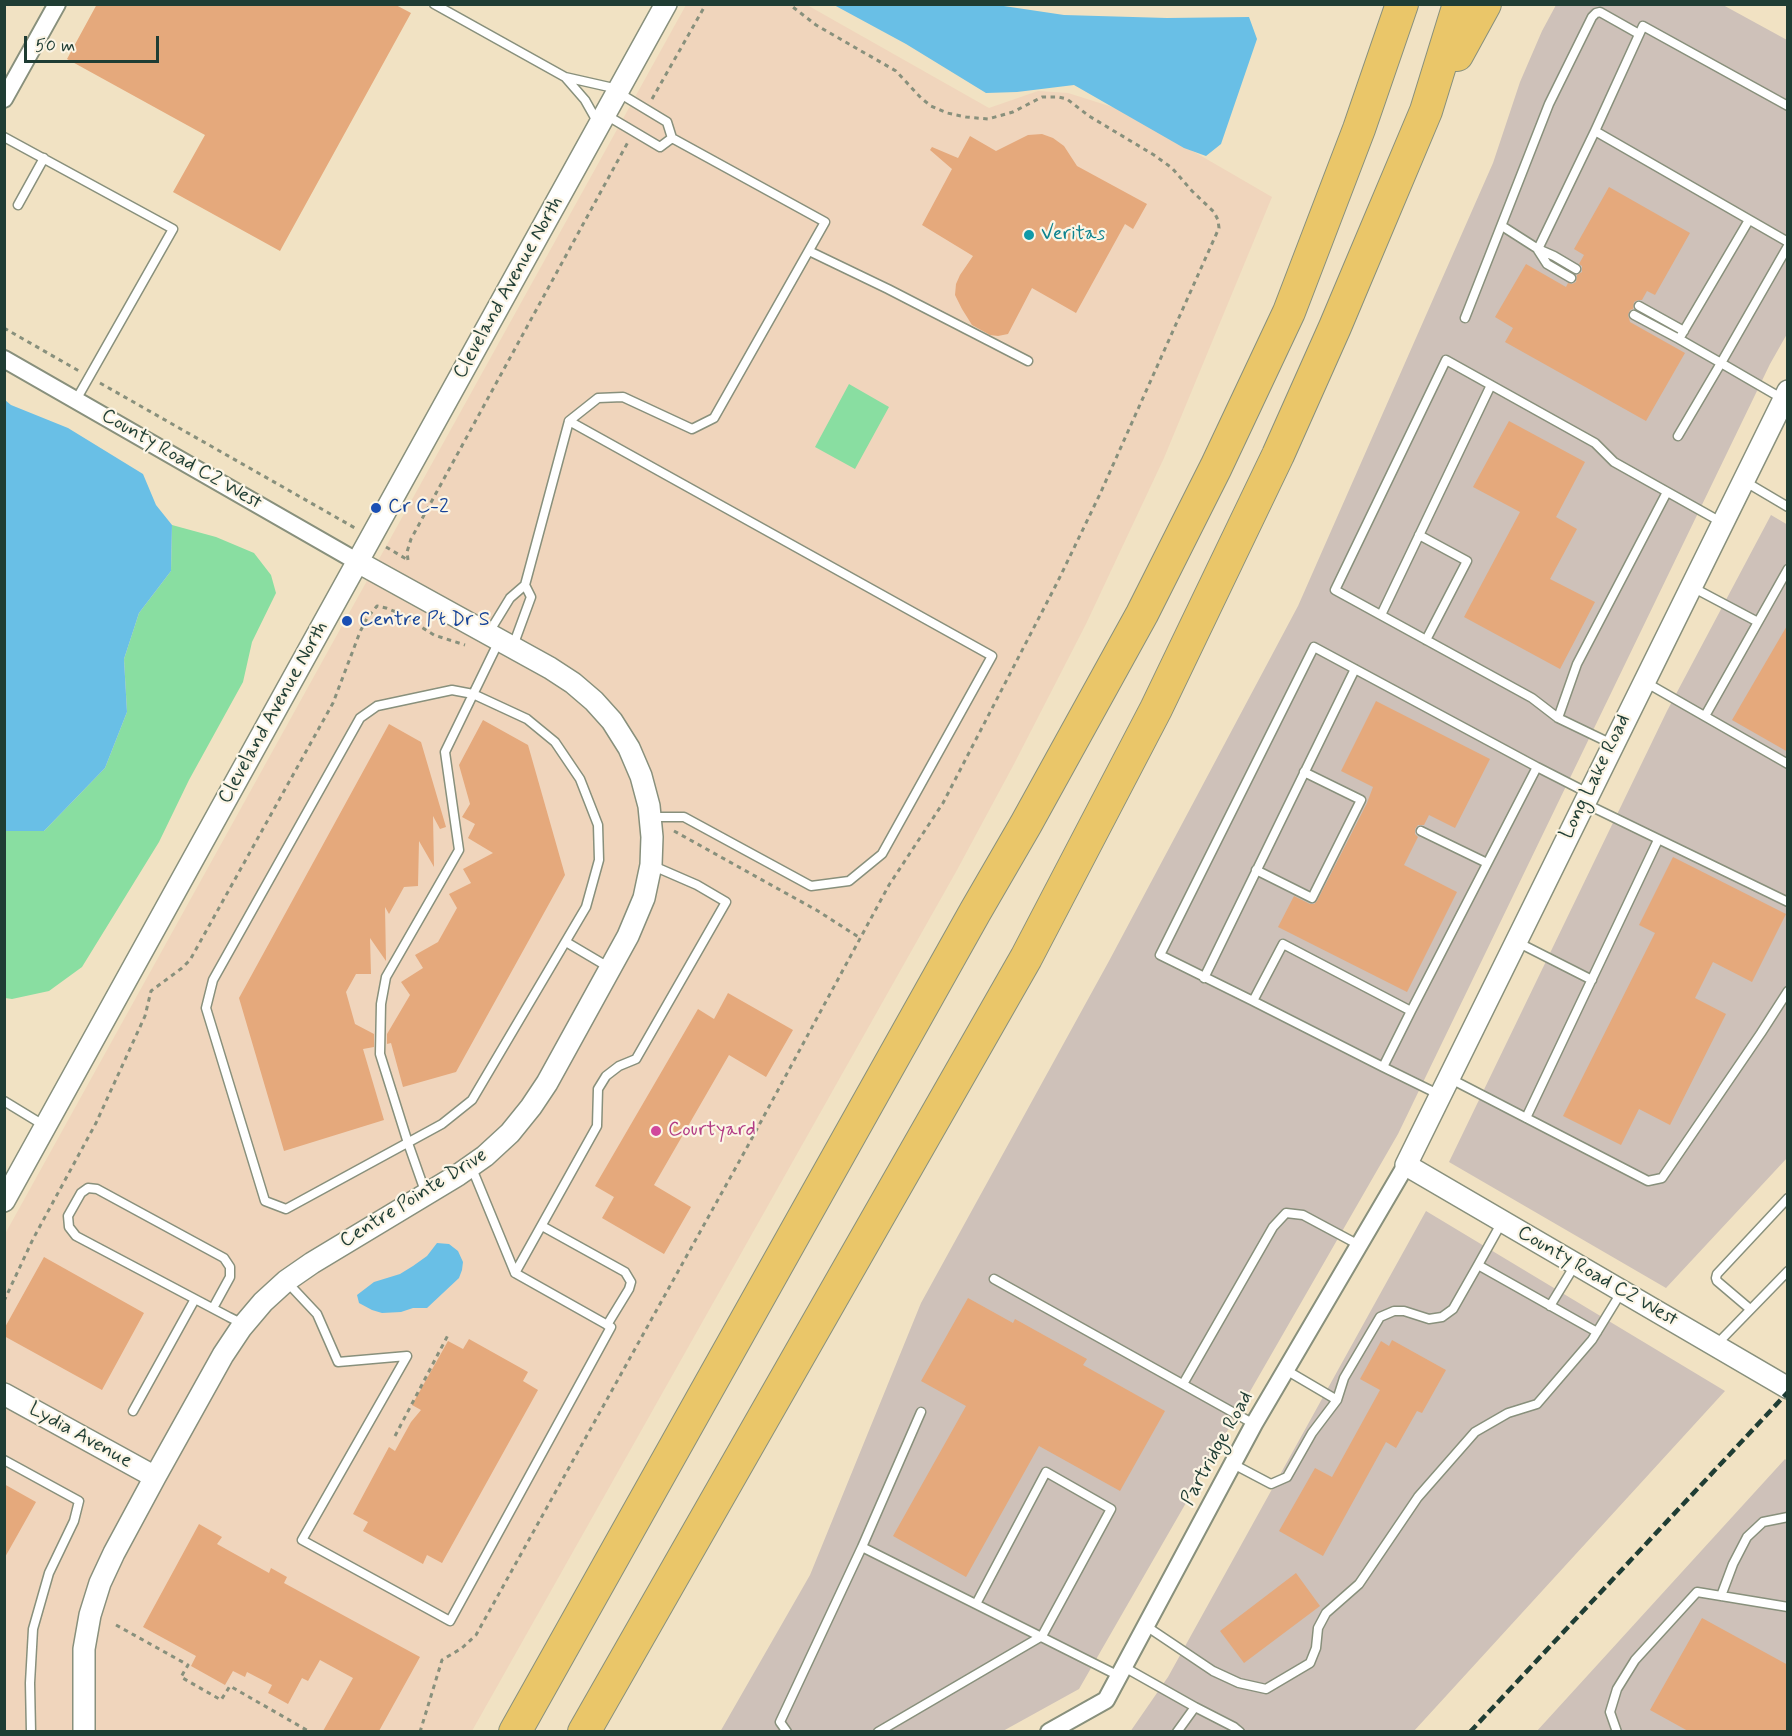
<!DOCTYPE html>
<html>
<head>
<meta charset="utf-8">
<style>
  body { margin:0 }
  #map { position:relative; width:1792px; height:1736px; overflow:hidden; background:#f1e2c3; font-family:Mynerve,sans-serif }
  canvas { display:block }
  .frame { position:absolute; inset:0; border:6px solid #1f3d34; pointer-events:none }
  .scale { position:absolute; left:24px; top:36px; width:135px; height:27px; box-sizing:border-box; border:3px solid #1f3d34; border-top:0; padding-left:8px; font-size:18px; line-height:21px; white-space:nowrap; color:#1f3d34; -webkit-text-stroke:4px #fcf5e5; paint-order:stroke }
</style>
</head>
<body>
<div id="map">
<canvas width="1792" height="1736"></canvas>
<div class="frame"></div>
<div class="scale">50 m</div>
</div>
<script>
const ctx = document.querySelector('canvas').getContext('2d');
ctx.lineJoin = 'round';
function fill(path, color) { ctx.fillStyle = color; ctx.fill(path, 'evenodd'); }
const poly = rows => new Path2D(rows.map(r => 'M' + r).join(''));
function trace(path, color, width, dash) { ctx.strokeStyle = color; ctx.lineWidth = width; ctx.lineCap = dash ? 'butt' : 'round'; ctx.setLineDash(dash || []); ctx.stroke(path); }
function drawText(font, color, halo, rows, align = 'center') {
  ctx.font = font + ' Mynerve,sans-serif'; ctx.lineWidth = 4.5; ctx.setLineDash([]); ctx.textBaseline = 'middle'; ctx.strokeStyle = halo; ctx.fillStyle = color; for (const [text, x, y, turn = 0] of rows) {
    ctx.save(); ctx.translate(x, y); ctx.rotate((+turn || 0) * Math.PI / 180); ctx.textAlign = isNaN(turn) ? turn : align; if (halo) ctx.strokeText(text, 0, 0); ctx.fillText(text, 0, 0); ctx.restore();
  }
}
fill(poly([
  [686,5,807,5,989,108,1038,91,1068,93,1122,110,1272,197,1164,458,1086,624,1014,764,957,870,472,1731,5,1732,5,1234]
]), '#f0d5bc');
fill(poly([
  [1556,5,1723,5,1787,40,1787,334,1770,364,1398,1134,1079,1689,1003,1731,720,1732,810,1575,921,1303,1109,961,1298,606,1493,163,1520,82,1542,31],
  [1771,515,1788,525,1787,1158,1666,1288,1449,1162,1667,711],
  [1426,1211,1725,1391,1414,1731,1130,1732,1168,1677],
  [1785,1459,1787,1461,1787,1731,1536,1732]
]), '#cec1b9');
fill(poly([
  [849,384,889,407,855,469,815,447],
  [172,525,216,537,254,553,271,575,276,593,252,642,243,682,189,780,159,842,82,967,49,991,12,999,5,998,5,831,44,831,105,768,127,712,124,659,139,613,171,571]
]), '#89dea1');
fill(poly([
  [997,5,1064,15,1167,18,1249,17,1257,39,1221,144,1206,156,1184,148,1074,85,1017,92,986,93,906,44,834,5],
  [5,400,11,405,68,428,143,474,156,505,172,525,171,571,139,613,124,659,127,712,105,768,44,831,5,831],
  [437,1243,449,1244,458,1251,463,1262,462,1270,459,1278,427,1308,413,1308,401,1312,382,1313,372,1310,359,1303,357,1295,374,1282,400,1274,413,1266,427,1256]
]), '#69bfe6');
fill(poly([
  [97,4,394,4,411,13,280,251,173,192,205,135,67,59],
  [1042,134,1053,138,1064,146,1077,166,1147,204,1133,229,1125,224,1076,313,1032,288,1008,334,998,336,990,335,972,325,962,309,955,295,956,284,960,275,973,256,922,225,952,169,930,150,932,147,958,158,970,136,996,151,1028,135],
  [1609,187,1690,233,1655,295,1647,291,1642,300,1638,300,1634,302,1633,309,1630,310,1628,315,1630,322,1685,353,1646,421,1505,342,1513,328,1495,317,1526,264,1566,287,1568,283,1572,284,1576,282,1577,275,1582,272,1582,266,1579,264,1584,255,1574,249],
  [1509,421,1585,462,1556,517,1577,529,1550,579,1595,602,1560,669,1464,617,1520,512,1473,487],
  [1788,624,1788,752,1732,720],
  [1376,701,1490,759,1455,828,1429,815,1424,825,1418,825,1415,829,1415,834,1418,837,1404,865,1457,892,1407,992,1278,927,1294,896,1310,904,1314,904,1317,901,1367,803,1373,787,1341,771],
  [483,720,528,745,565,875,456,1072,403,1087,391,1043,387,1044,387,1034,410,995,401,982,423,968,415,955,438,942,457,908,449,894,471,883,463,869,493,853,468,838,475,824,462,817,470,804,459,765],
  [389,724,421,742,446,827,440,829,433,816,434,867,419,841,418,886,404,887,389,914,385,907,386,961,370,938,371,974,356,974,346,992,355,1024,374,1034,374,1047,363,1049,384,1120,284,1151,239,998],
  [1673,857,1786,914,1752,982,1713,962,1695,998,1726,1014,1670,1125,1639,1109,1621,1145,1563,1116,1655,933,1639,925],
  [728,993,793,1030,766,1077,729,1055,654,1185,691,1207,664,1254,602,1218,614,1197,595,1186,698,1009,714,1019],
  [44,1257,144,1313,102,1390,4,1336,4,1329],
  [968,1298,1013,1323,1015,1319,1087,1359,1083,1365,1165,1411,1120,1491,1039,1446,966,1577,893,1536,966,1406,921,1381],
  [469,1339,528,1372,523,1381,538,1390,442,1563,427,1555,423,1564,363,1531,368,1522,353,1514,389,1447,395,1451,411,1422,421,1410,412,1405,448,1341,463,1349],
  [1392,1340,1446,1370,1422,1413,1417,1411,1396,1448,1386,1442,1323,1556,1279,1531,1315,1468,1332,1477,1380,1390,1360,1379,1381,1341,1389,1346],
  [4,1484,36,1502,4,1559],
  [199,1524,222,1537,217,1544,269,1573,271,1568,287,1577,284,1583,420,1657,379,1731,323,1731,353,1678,320,1660,308,1681,302,1678,288,1704,268,1693,272,1685,247,1672,245,1677,233,1671,225,1685,191,1666,196,1656,143,1627],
  [1296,1573,1320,1606,1244,1663,1220,1631],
  [1702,1618,1788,1665,1788,1731,1688,1731,1650,1710]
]), '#e5a97c');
const service = poly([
  [434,4,565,77],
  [606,115,660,147,672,138],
  [598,123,585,100,565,77,618,89],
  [1595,131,1788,242],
  [4,137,173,229,76,400],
  [18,205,44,158],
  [1502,226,1538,249,1554,256,1576,269],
  [1538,249,1595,131,1643,26,1788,106],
  [1538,250,1547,264,1571,278],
  [809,251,888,289,1028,361],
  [1639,306,1684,331],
  [1634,315,1679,339],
  [1465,318,1549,104,1592,17,1596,13,1600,12,1639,34],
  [1783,399,1721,363,1788,246],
  [569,421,598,398,623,397,692,429,714,418,825,222,672,138,667,122,619,93],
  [1678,436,1721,363,1679,339,1749,220],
  [1744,481,1788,507],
  [1419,535,1467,561,1426,640],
  [1692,587,1758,622],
  [1381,615,1491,385],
  [488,634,510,598,525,585,569,421,992,656,882,854,849,881,811,886,684,817,651,817],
  [513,646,531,597,525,585],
  [1645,682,1788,764],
  [452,690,473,694,527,719,555,742,580,779,598,825,599,860,586,907,472,1100,442,1124,286,1209,265,1201,206,1008,213,980,360,718,377,706,452,690],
  [1705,716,1788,569],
  [1558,718,1577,664,1667,492],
  [1612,744,1558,718,1532,698,1335,590,1446,360,1595,443,1614,462,1721,522],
  [1584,803,1788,902],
  [1421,831,1487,863],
  [1256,870,1312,898,1361,800,1304,772],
  [566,942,610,968],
  [1517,942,1592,980],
  [1204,978,1355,669],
  [1253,1001,1160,955,1314,647,1537,767,1588,793],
  [1411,1011,1537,767],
  [1383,1067,1411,1011,1283,944,1253,1001,1383,1067,1440,1095],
  [1449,1078,1648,1181,1662,1178,1761,1033,1788,991],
  [4,1101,45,1126],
  [1526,1118,1658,840],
  [471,1166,515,1273,597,1126,598,1089,606,1076,619,1066,636,1059,726,902,697,885,651,865],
  [426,1194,408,1143,380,1054,381,1004,386,977,459,850,445,752,499,641],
  [1502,1222,1478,1265,1597,1332],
  [542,1226,625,1272,631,1282,629,1289,607,1325],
  [994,1279,1254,1424],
  [286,1281,317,1314,338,1362,407,1356,302,1540,450,1621,611,1327,515,1273],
  [1550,1306,1575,1265],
  [213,1308,230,1277,230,1267,224,1258,97,1189,88,1188,81,1193,68,1216,69,1227,76,1236,229,1317,243,1324],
  [1750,1309,1717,1281,1716,1278,1717,1274,1788,1198],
  [1715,1346,1788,1271],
  [1286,1370,1337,1400],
  [1183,1384,1273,1227,1286,1213,1303,1215,1359,1245],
  [133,1411,195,1299],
  [921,1412,862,1547,1119,1676],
  [4,1460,79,1501,74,1521,49,1573,33,1629,30,1683,31,1732],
  [1233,1464,1271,1484,1287,1477,1312,1433,1337,1400,1344,1378,1380,1317,1394,1311,1404,1311,1429,1319,1442,1317,1453,1309,1478,1265],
  [1721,1596,1733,1564,1747,1537,1763,1522,1788,1517],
  [1146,1626,1213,1671,1239,1683,1266,1689,1310,1663,1316,1648,1318,1628,1326,1613,1359,1584,1418,1497,1475,1432,1508,1413,1537,1404,1592,1340,1622,1291],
  [1124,1667,1195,1707,1177,1732],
  [1195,1707,1234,1727,1240,1732],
  [787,1732,780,1722,862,1547],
  [878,1732,1042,1636,1111,1509,1046,1472,976,1604],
  [1617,1732,1610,1712,1617,1689,1635,1660,1697,1592,1788,1607]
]);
const minor = poly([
  [4,99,57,4],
  [4,359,358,562],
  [1049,1732,1106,1700,1254,1424,1406,1165]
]);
const tertiary = poly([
  [1788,391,1406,1165,1788,1388],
  [4,1201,666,4],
  [4,1394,155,1477],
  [84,1732,84,1649,90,1615,100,1583,114,1553,155,1477,223,1355,241,1328,263,1302,286,1281,312,1263,458,1175,485,1156,510,1133,531,1107,547,1083,628,936,644,898,651,865,652,837,649,806,641,776,629,748,612,721,594,701,573,683,550,668,358,562]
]);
const motorway = poly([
  [1457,55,1485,4],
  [515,1732,975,912,1026,824,1142,614,1216,467,1289,312,1359,129,1402,4],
  [584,1732,1026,958,1156,709,1278,455,1335,327,1426,111,1459,4]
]);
trace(service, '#88907c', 11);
trace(minor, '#88907c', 20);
trace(tertiary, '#88907c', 24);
trace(motorway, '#88907c', 34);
trace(poly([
  [652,99,706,4],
  [4,328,79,371],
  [100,383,355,528],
  [386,547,408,560],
  [408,560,407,552,411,539,628,142],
  [674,831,818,911,860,938],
  [4,1301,33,1239,96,1123,145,1016,151,991,182,968,190,960,333,703,360,632,367,618,377,606,386,608,399,613,434,635,465,645],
  [395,1436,448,1335],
  [116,1625,188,1665,181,1677,221,1700,230,1686,310,1732],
  [420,1732,442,1660,462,1648,476,1635,745,1151,889,885,943,803,1058,581,1100,494,1219,228,1218,220,1214,212,1192,191,1172,168,1154,155,1089,116,1067,99,1058,97,1042,97,1013,112,988,119,966,117,947,113,931,106,921,98,896,71,816,25,789,4]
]), '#88907c', 3, [4.5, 4.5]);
trace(service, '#fff', 8);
trace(minor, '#fff', 16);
trace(tertiary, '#fff', 21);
trace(motorway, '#eac669', 32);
trace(poly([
  [1470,1732,1788,1392]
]), '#1f3d34', 4.5, [9, 4.5]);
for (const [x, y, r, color] of [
  [1029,235,6,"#0f9aa8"],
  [376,508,6,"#1a4fb4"],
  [347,621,6,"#1a4fb4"],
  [656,1131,6,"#d1479c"]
]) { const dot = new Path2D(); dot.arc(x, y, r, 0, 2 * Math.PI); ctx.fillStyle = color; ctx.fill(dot); trace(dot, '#fcf5e5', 2); }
drawText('20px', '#0d838f', '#fcf5e5', [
  ["Veritas",1041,235]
], 'left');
drawText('20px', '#1f3d34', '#fcf5e5', [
  ["Cleveland Avenue North",509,288,-61],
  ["County Road C2 West",181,460,30],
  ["Cleveland Avenue North",274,713,-61],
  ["Long Lake Road",1596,777,-64],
  ["Centre Pointe Drive",414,1199,-32],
  ["County Road C2 West",1597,1277,30],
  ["Lydia Avenue",80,1436,29],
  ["Partridge Road",1218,1449,-61]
]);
drawText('20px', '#164399', '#fcf5e5', [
  ["Cr C-2",388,508],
  ["Centre Pt Dr S",359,621]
], 'left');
drawText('20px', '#b23c85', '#fcf5e5', [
  ["Courtyard",668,1131]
], 'left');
</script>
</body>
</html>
